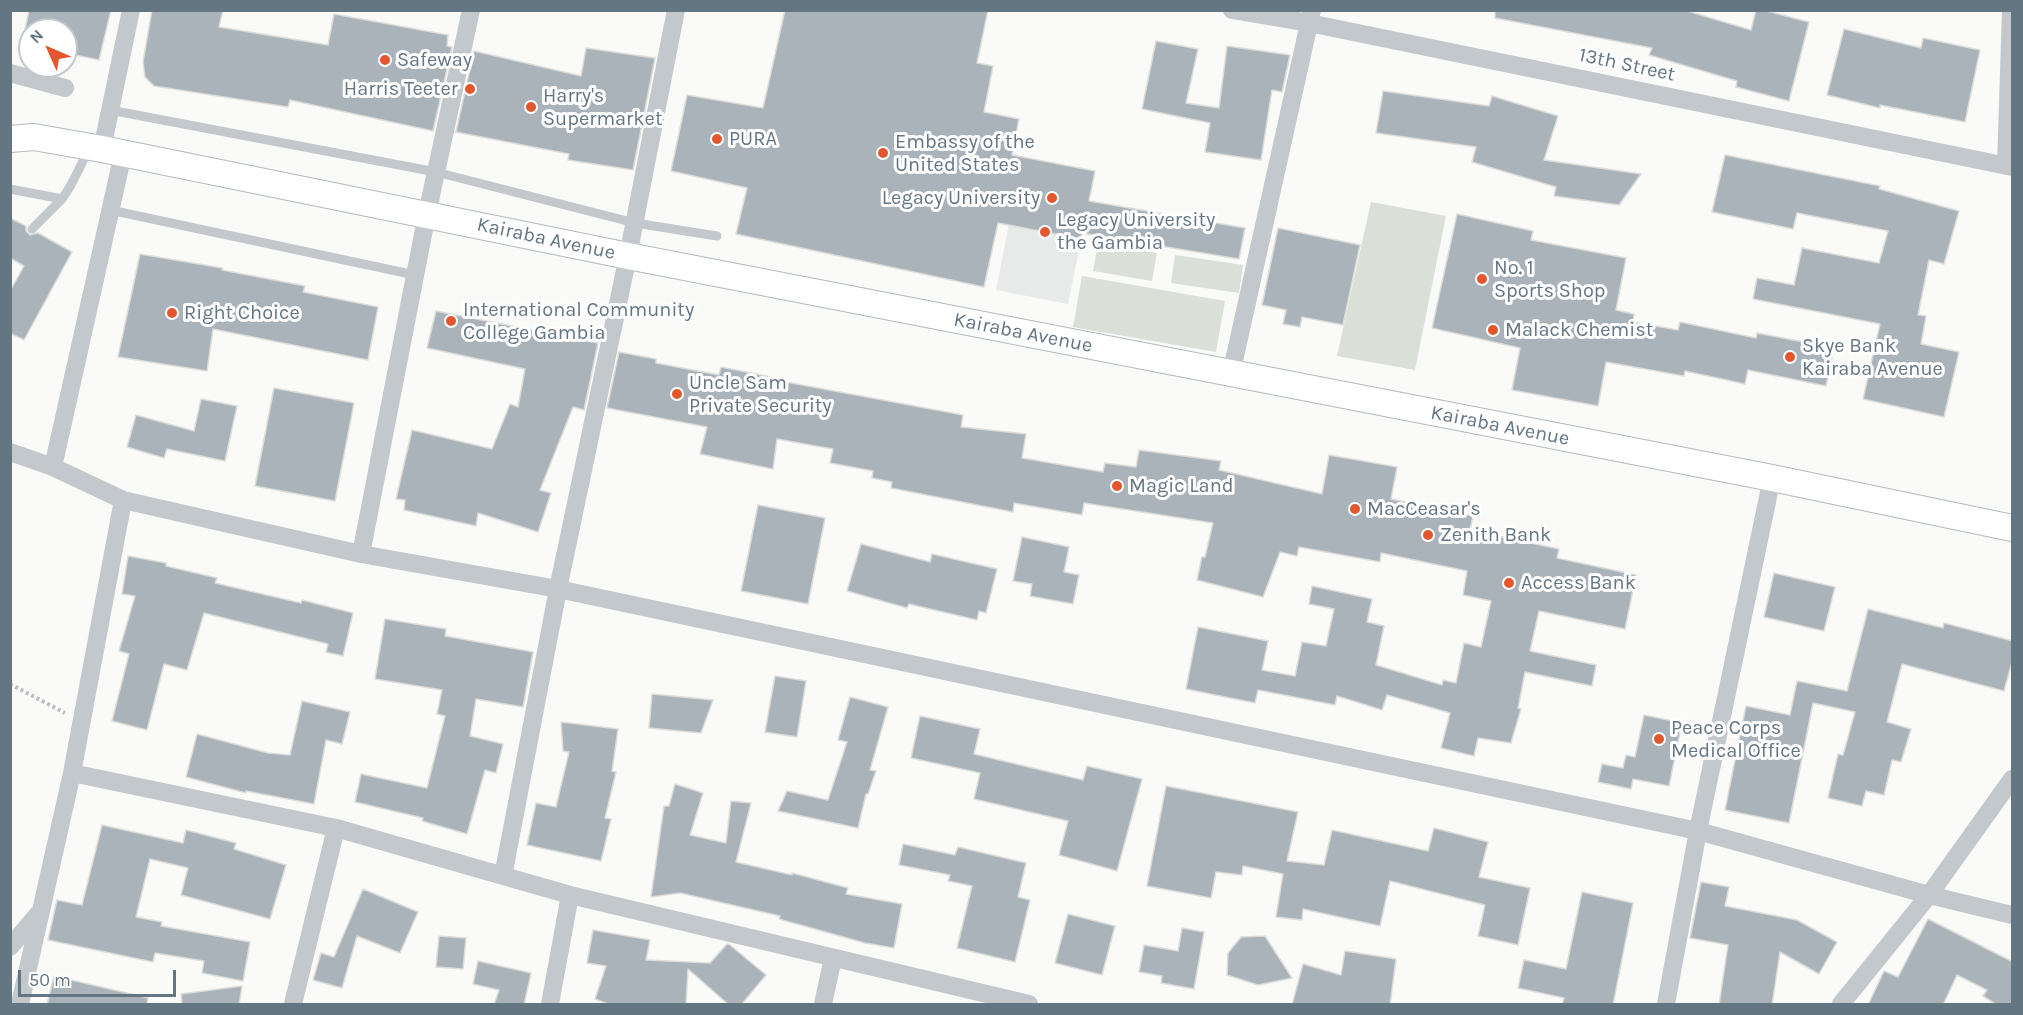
<!DOCTYPE html>
<html>
<head>
<meta charset="utf-8">
<style>
  body { margin:0 }
  #map { position:relative; width:2023px; height:1015px; overflow:hidden; background:#fafaf8; font-family:Karla,sans-serif }
  canvas { display:block }
  .frame { position:absolute; inset:0; border:12px solid #657683; pointer-events:none }
  .north { position:absolute; left:18px; top:18px; width:60px; height:60px; box-sizing:border-box; background:#fff; border:2px solid #c1c8cd; border-radius:50%; rotate:315deg; font-size:16px; font-weight:700; line-height:24px; text-align:center; color:#657683 }
  .north::after { content:''; display:block; margin:auto; width:21px; height:27px; background:#e4572e; clip-path:polygon(50% 0,100% 100%,50% 72%,0 100%) }
  .scale { position:absolute; left:18px; top:970px; width:158px; height:27px; box-sizing:border-box; border:3px solid #657683; border-top:0; padding-left:8px; font-size:18px; line-height:21px; white-space:nowrap; color:#657683; -webkit-text-stroke:4px #fff; paint-order:stroke }
</style>
</head>
<body>
<div id="map">
<canvas width="2023" height="1015"></canvas>
<div class="frame"></div>
<div class="north">N</div>
<div class="scale">50 m</div>
</div>
<script>
const ctx = document.querySelector('canvas').getContext('2d');
ctx.lineJoin = 'round';
function fill(path, color) { ctx.fillStyle = color; ctx.fill(path, 'evenodd'); }
const poly = rows => new Path2D(rows.map(r => 'M' + r).join(''));
function trace(path, color, width, dash) { ctx.strokeStyle = color; ctx.lineWidth = width; ctx.lineCap = dash ? 'butt' : 'round'; ctx.setLineDash(dash || []); ctx.stroke(path); }
function drawText(font, color, halo, rows, align = 'center') {
  ctx.font = font + ' Karla,sans-serif'; ctx.lineWidth = 6; ctx.setLineDash([]); ctx.textBaseline = 'middle'; ctx.strokeStyle = halo; ctx.fillStyle = color; for (const [text, x, y, turn = 0] of rows) {
    ctx.save(); ctx.translate(x, y); ctx.rotate((+turn || 0) * Math.PI / 180); ctx.textAlign = isNaN(turn) ? turn : align; if (halo) ctx.strokeText(text, 0, 0); ctx.fillText(text, 0, 0); ctx.restore();
  }
}
fill(poly([
  [1022,157,1095,171,1068,304,996,290]
]), '#e8e9e9');
fill(poly([
  [1371,202,1446,216,1415,370,1337,356],
  [1098,243,1157,253,1152,281,1093,271],
  [1175,255,1243,265,1239,293,1171,283],
  [1082,276,1225,301,1216,352,1073,327]
]), '#dadfd7');
const building = poly([
  [29,10,111,10,99,60,66,53,66,30,25,30,29,10],
  [152,10,223,10,219,27,328,45,334,14,448,35,447,46,452,47,433,131,290,100,288,107,154,86,145,77,143,62,152,10],
  [785,10,988,10,977,63,993,66,984,112,1019,119,1012,155,1095,171,1089,201,1245,228,1239,259,1082,233,1081,239,998,223,984,287,736,234,747,188,671,171,687,95,763,108,785,10],
  [1495,10,1684,10,1751,30,1756,10,1763,10,1809,22,1789,101,1736,87,1737,81,1649,55,1652,48,1495,18,1495,10],
  [1844,29,1921,48,1923,38,1980,50,1965,122,1880,105,1880,108,1827,95,1844,29],
  [1156,41,1198,49,1186,103,1219,108,1227,46,1290,55,1282,92,1272,90,1261,160,1205,152,1210,123,1142,109,1156,41],
  [586,48,655,58,633,170,568,160,569,154,456,132,474,51,581,76,586,48],
  [1383,91,1489,106,1492,96,1558,116,1544,160,1641,174,1619,205,1554,196,1556,187,1472,162,1476,147,1376,133,1383,91],
  [1725,155,1880,186,1879,189,1959,211,1944,264,1929,260,1918,315,1926,316,1921,344,1959,352,1944,417,1863,399,1880,324,1753,299,1757,278,1794,285,1802,248,1879,263,1888,231,1797,213,1793,229,1712,212,1725,155],
  [1457,214,1533,231,1531,240,1626,258,1616,310,1634,314,1633,322,1678,330,1680,322,1756,338,1757,333,1834,348,1826,386,1748,370,1745,384,1685,371,1684,376,1606,362,1598,406,1512,390,1520,348,1432,328,1457,214],
  [10,218,26,226,26,231,30,235,38,233,72,252,24,340,10,333,10,291,24,266,10,258,10,218],
  [1278,228,1360,245,1343,325,1302,317,1300,327,1283,324,1286,310,1262,305,1278,228],
  [140,254,222,268,222,270,305,286,303,292,378,307,368,360,213,329,207,371,118,357,140,254],
  [436,311,598,343,584,410,573,407,540,490,551,493,538,532,478,513,476,526,404,510,405,500,396,499,412,430,492,449,510,404,518,407,525,369,427,348,436,311],
  [619,352,656,359,656,363,719,375,721,367,786,380,786,382,963,415,961,427,1026,434,1022,458,1103,472,1105,463,1136,467,1139,450,1221,461,1219,470,1322,494,1329,455,1397,467,1391,499,1473,516,1470,530,1559,549,1557,558,1636,575,1625,629,1539,611,1530,651,1596,665,1592,686,1525,672,1518,708,1521,709,1511,743,1478,738,1474,756,1441,748,1450,713,1387,695,1382,710,1337,696,1335,705,1258,690,1255,703,1186,689,1198,627,1268,641,1262,670,1295,676,1302,642,1326,646,1334,609,1309,604,1312,586,1372,599,1367,622,1384,626,1376,665,1442,685,1443,680,1456,683,1464,643,1481,647,1491,601,1463,595,1467,571,1381,553,1380,562,1299,547,1297,556,1280,552,1263,597,1197,580,1202,557,1205,557,1213,523,1084,503,1082,515,1014,503,1013,512,891,488,892,482,872,478,873,471,830,463,833,449,777,439,773,469,700,454,707,427,607,408,619,352],
  [274,388,354,403,335,501,255,486,274,388],
  [201,399,237,406,225,461,167,449,164,458,127,447,136,415,194,431,201,399],
  [758,505,825,518,808,604,741,591,758,505],
  [1022,537,1069,547,1064,572,1079,575,1073,604,1030,596,1032,584,1013,581,1022,537],
  [861,544,930,562,932,554,997,569,986,613,979,611,977,620,909,604,907,608,847,591,861,544],
  [128,556,166,563,166,566,217,578,215,583,301,603,302,600,353,613,343,656,326,652,328,644,204,613,187,670,164,664,147,730,112,721,129,654,119,651,135,596,122,594,128,556],
  [1774,573,1835,587,1824,631,1764,617,1774,573],
  [1868,609,1943,628,1944,623,2013,641,2013,658,2004,691,1902,664,1887,722,1911,729,1901,762,1892,760,1884,795,1866,791,1862,806,1828,798,1838,754,1843,755,1855,712,1813,703,1789,823,1725,810,1746,706,1790,715,1797,681,1847,691,1868,609],
  [385,619,446,629,445,636,533,652,523,707,476,699,470,736,503,744,496,773,485,770,467,834,422,821,423,818,355,802,361,774,427,788,445,716,437,714,442,690,375,679,385,619],
  [775,676,806,681,797,737,765,732,775,676],
  [652,694,713,700,701,733,649,728,652,694],
  [850,697,888,707,870,770,876,771,868,794,866,794,858,828,778,811,787,791,828,800,847,742,838,740,850,697],
  [302,701,350,712,342,744,326,740,314,804,246,791,246,793,186,777,197,734,268,753,290,755,302,701],
  [1644,715,1682,723,1669,786,1633,779,1631,789,1598,782,1602,764,1623,768,1626,755,1635,757,1644,715],
  [920,716,980,729,974,754,1083,780,1087,766,1142,779,1117,871,1059,855,1068,821,974,799,980,773,911,758,920,716],
  [561,722,618,729,612,771,616,772,605,818,611,819,601,861,527,845,536,803,556,807,569,752,563,751,561,722],
  [675,784,703,793,690,835,726,843,731,801,751,803,736,862,792,875,792,873,848,888,846,894,902,904,894,948,865,943,779,919,780,916,680,893,651,897,664,806,669,806,675,784],
  [1166,786,1298,812,1287,861,1324,865,1332,830,1428,851,1434,828,1488,842,1479,877,1530,888,1518,945,1478,936,1485,905,1390,881,1380,926,1303,909,1302,920,1276,917,1283,874,1243,866,1242,875,1216,872,1211,898,1147,886,1166,786],
  [102,825,183,843,186,830,236,843,234,849,286,865,270,919,181,895,188,868,150,859,136,917,162,922,161,926,250,942,243,981,202,973,204,961,155,953,153,962,48,940,57,900,82,905,102,825],
  [903,844,955,855,958,847,1026,863,1018,897,1030,900,1015,962,957,948,972,886,948,881,950,875,899,865,903,844],
  [1701,882,1729,887,1725,906,1797,920,1837,942,1819,974,1780,952,1772,1005,1719,1005,1728,945,1690,938,1701,882],
  [363,889,418,912,400,953,357,936,342,988,313,980,321,953,334,957,363,889],
  [1582,892,1633,903,1613,1005,1562,1005,1564,998,1518,988,1524,960,1566,969,1582,892],
  [1068,914,1115,926,1102,975,1055,963,1068,914],
  [1928,919,2013,962,2013,1005,1997,1005,1983,996,1987,990,1957,975,1943,1005,1868,1005,1884,971,1898,977,1928,919],
  [1182,928,1204,932,1194,989,1161,983,1162,976,1139,972,1144,945,1178,951,1182,928],
  [593,930,650,940,646,960,710,963,727,944,730,945,766,975,741,1005,729,1005,688,969,686,1005,611,1005,595,999,606,966,587,963,593,930],
  [439,936,466,938,463,969,436,967,439,936],
  [1265,936,1292,978,1258,985,1227,975,1228,953,1241,937,1265,936],
  [1345,951,1396,959,1390,1005,1292,1005,1303,964,1341,975,1345,951],
  [478,961,531,973,524,1005,494,1005,499,990,473,984,478,961],
  [54,976,148,998,147,1005,47,1005,54,976],
  [242,986,239,1005,182,1005,181,994,242,986]
]);
fill(building, '#aab3b9');
trace(building, '#dcdcda', 1.5);
const secondary = poly([
  [10,139,34,137,102,149,628,256,1772,478,2012,528]
]);
trace(secondary, '#b3babf', 28);
trace(poly([
  [10,684,65,713]
]), '#bbbfc2', 4, [3, 3]);
trace(poly([
  [110,110,436,172,635,223,717,236],
  [10,189,62,199],
  [110,210,415,275],
  [32,229,62,199,71,185,89,149]
]), '#c3c8cc', 9);
trace(poly([
  [1232,10,1309,23,2012,167],
  [10,73,65,88],
  [102,149,131,10],
  [2006,166,2011,10],
  [1231,374,1312,10],
  [10,452,53,467,123,500,361,554,558,589,1698,831,1929,895,2012,915],
  [53,467,123,154],
  [361,554,427,214,471,10],
  [72,773,336,828,570,895,1029,1004],
  [503,876,558,589,628,256,676,10],
  [10,947,38,914],
  [20,1004,72,773,123,500],
  [293,1004,336,828],
  [550,1004,570,895],
  [823,1004,833,958],
  [1666,1004,1698,831,1772,478],
  [1841,1004,1929,895,2012,779]
]), '#c3c8cc', 18);
trace(secondary, '#fff', 26);
for (const [x, y, r, color] of [
  [385,60,6,"#e4572e"],
  [470,89,6,"#e4572e"],
  [531,107,6,"#e4572e"],
  [717,139,6,"#e4572e"],
  [883,153,6,"#e4572e"],
  [1052,198,6,"#e4572e"],
  [1045,232,6,"#e4572e"],
  [1482,279,6,"#e4572e"],
  [172,313,6,"#e4572e"],
  [451,321,6,"#e4572e"],
  [1493,330,6,"#e4572e"],
  [1790,357,6,"#e4572e"],
  [677,394,6,"#e4572e"],
  [1117,486,6,"#e4572e"],
  [1355,509,6,"#e4572e"],
  [1428,535,6,"#e4572e"],
  [1509,583,6,"#e4572e"],
  [1659,739,6,"#e4572e"]
]) { const dot = new Path2D(); dot.arc(x, y, r, 0, 2 * Math.PI); ctx.fillStyle = color; ctx.fill(dot); trace(dot, '#fff', 2); }
drawText('20px', '#657683', '#fff', [
  ["Safeway",397,60],
  ["Harris Teeter",458,89,"right"],
  ["Harry's",543,96],
  ["Supermarket",543,119],
  ["PURA",729,139],
  ["Embassy of the",895,142],
  ["United States",895,165],
  ["Legacy University",1040,198,"right"],
  ["Legacy University",1057,220],
  ["the Gambia",1057,243],
  ["No. 1",1494,268],
  ["Sports Shop",1494,291],
  ["International Community",463,310],
  ["College Gambia",463,333],
  ["Right Choice",184,313],
  ["Malack Chemist",1505,330],
  ["Skye Bank",1802,346],
  ["Kairaba Avenue",1802,369],
  ["Uncle Sam",689,383],
  ["Private Security",689,406],
  ["Magic Land",1129,486],
  ["MacCeasar's",1367,509],
  ["Zenith Bank",1440,535],
  ["Access Bank",1521,583],
  ["Peace Corps",1671,728],
  ["Medical Office",1671,751]
], 'left');
drawText('20px', '#657683', '#fff', [
  ["13th Street",1627,65,12],
  ["Kairaba Avenue",546,239,12],
  ["Kairaba Avenue",1023,333,11],
  ["Kairaba Avenue",1500,426,11]
]);
</script>
</body>
</html>
